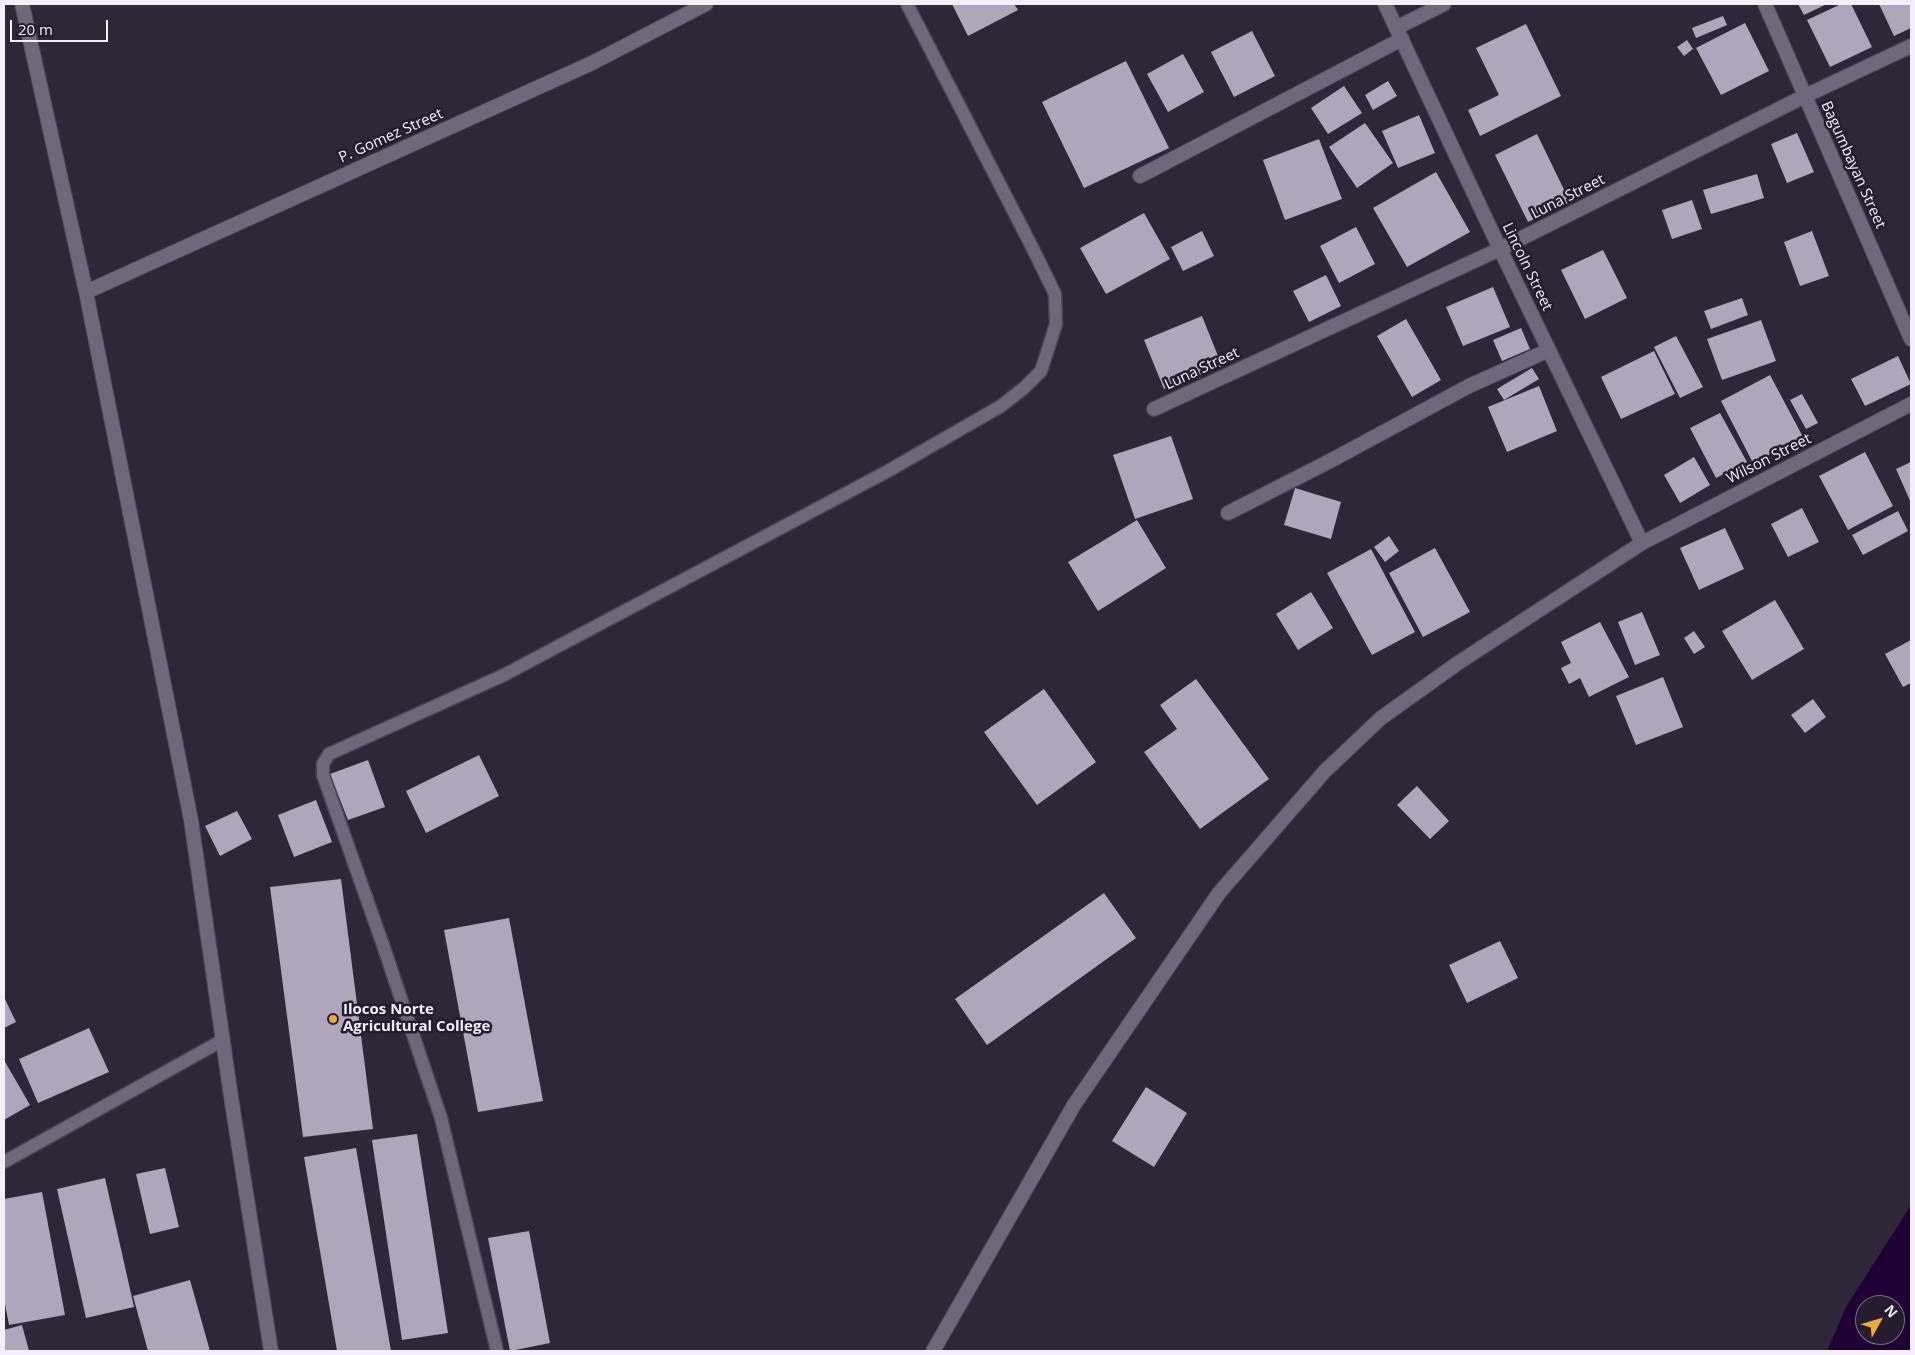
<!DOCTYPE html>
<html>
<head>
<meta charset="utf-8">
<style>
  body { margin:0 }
  #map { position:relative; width:1915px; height:1355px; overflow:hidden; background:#2f2737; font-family:"Open Sans",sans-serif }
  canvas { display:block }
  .frame { position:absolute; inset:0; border:5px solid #f3eef9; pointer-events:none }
  .north { position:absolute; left:1855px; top:1295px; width:50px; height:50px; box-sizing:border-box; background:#251d2d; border:1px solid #77717f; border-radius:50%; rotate:51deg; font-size:14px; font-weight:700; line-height:20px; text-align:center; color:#f3eef9 }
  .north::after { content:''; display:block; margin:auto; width:18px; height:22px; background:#eba93a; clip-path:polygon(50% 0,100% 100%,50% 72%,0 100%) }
  .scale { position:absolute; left:10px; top:20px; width:98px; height:22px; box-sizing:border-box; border:2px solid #f3eef9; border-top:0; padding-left:6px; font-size:15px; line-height:18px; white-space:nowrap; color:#f3eef9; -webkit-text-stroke:4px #251d2d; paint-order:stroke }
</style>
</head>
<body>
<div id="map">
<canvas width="1915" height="1355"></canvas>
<div class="frame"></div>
<div class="north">N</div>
<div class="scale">20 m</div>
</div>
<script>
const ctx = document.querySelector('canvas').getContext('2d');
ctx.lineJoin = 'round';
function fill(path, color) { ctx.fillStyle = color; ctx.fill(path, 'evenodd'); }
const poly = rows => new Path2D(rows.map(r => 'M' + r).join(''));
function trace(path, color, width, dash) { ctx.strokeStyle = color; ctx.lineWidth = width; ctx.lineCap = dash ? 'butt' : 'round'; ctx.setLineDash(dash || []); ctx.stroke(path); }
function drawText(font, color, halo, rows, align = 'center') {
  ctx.font = font + ' "Open Sans",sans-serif'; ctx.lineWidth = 5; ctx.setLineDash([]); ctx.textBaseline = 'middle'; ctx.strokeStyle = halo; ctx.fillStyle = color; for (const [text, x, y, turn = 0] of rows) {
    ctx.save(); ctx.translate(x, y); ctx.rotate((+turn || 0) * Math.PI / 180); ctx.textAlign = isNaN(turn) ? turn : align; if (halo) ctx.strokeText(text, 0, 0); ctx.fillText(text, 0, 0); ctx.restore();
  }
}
fill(poly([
  [1911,1205,1911,1351,1827,1351,1846,1307],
  [1865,1305,1895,1305,1895,1335,1865,1335]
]), '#1f0135');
fill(poly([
  [952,4,1014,4,1018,10,968,36],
  [1798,4,1827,4,1804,15],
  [1841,4,1851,4,1872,47,1830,67,1807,20],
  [1879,4,1911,4,1911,28,1894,36],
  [1723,16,1727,25,1696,38,1692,28],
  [1745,23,1769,71,1721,95,1696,48],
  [1526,24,1561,96,1480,136,1468,110,1499,95,1476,48],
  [1252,31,1275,76,1234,97,1211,52],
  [1687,40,1693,49,1684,56,1677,47],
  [1183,54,1204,92,1168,112,1147,74],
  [1126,61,1169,148,1084,188,1042,102],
  [1388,81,1397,96,1373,110,1365,95],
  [1344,86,1362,113,1328,134,1311,108],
  [1419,115,1435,153,1398,168,1382,131],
  [1365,123,1393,163,1357,188,1329,147],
  [1797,133,1814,172,1787,183,1771,144],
  [1537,134,1570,202,1528,222,1495,155],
  [1319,139,1342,199,1285,220,1263,160],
  [1436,172,1470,232,1407,267,1373,208],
  [1757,174,1764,198,1711,214,1703,190],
  [1692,200,1702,229,1672,239,1662,210],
  [1144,213,1170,259,1106,294,1080,248],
  [1356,227,1375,264,1339,283,1320,246],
  [1202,231,1214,256,1183,271,1171,247],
  [1812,231,1829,276,1800,286,1784,242],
  [1603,250,1627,298,1585,319,1561,270],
  [1326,275,1341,306,1309,322,1293,291],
  [1493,287,1510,327,1463,346,1446,307],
  [1742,298,1748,315,1711,329,1704,311],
  [1202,316,1222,366,1164,389,1144,340],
  [1406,319,1441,380,1412,397,1377,336],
  [1761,320,1776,361,1722,380,1707,339],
  [1521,328,1530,349,1502,361,1493,340],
  [1676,336,1703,387,1680,398,1654,347],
  [1654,351,1675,394,1621,419,1601,377],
  [1898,356,1911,384,1865,406,1851,379],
  [1532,368,1539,379,1504,400,1497,389],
  [1770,375,1803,437,1753,463,1721,401],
  [1539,386,1557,431,1507,452,1488,407],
  [1802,394,1818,423,1806,429,1790,400],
  [1720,413,1747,462,1716,478,1690,428],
  [1171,436,1193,499,1135,519,1113,455],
  [1865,452,1893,506,1848,530,1819,476],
  [1694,457,1710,485,1680,503,1664,475],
  [1911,462,1911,503,1896,469],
  [1295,488,1341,502,1331,539,1284,525],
  [1802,508,1819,542,1788,557,1771,524],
  [1898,511,1908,531,1863,555,1852,535],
  [1137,520,1166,568,1098,611,1068,562],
  [1725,528,1744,569,1699,590,1680,548],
  [1389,536,1399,551,1385,562,1374,547],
  [1435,548,1470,612,1423,637,1389,573],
  [1371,549,1415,632,1372,655,1327,573],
  [1311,592,1333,628,1298,650,1276,614],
  [1775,600,1804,649,1752,680,1722,631],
  [1642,612,1660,655,1635,665,1618,622],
  [1600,622,1629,677,1589,697,1580,678,1569,684,1561,668,1571,663,1561,642],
  [1694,631,1705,647,1694,654,1684,638],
  [1911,640,1911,683,1903,687,1885,654],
  [1663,677,1683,727,1636,745,1616,696],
  [1196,679,1269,779,1200,829,1144,752,1177,729,1160,705],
  [1044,689,1096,762,1037,805,984,732],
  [1813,699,1826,717,1805,733,1791,715],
  [479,755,499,796,426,833,406,791],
  [368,760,385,807,348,820,330,774],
  [1417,786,1449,821,1430,839,1397,805],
  [316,800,332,842,294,857,278,815],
  [237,811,252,839,220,856,205,826],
  [341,879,373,1129,303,1137,270,887],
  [1104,893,1136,938,987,1045,955,999],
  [509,918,543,1101,478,1112,444,930],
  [1500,941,1518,978,1467,1003,1449,965],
  [4,997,16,1022,4,1028],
  [89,1028,109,1072,38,1103,19,1059],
  [4,1060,30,1105,4,1120],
  [1146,1087,1187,1113,1154,1167,1112,1141],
  [417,1134,448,1333,402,1340,372,1140],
  [356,1148,391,1351,337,1351,304,1157],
  [165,1168,179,1227,150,1234,136,1174],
  [105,1178,134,1307,86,1318,57,1189],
  [42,1192,65,1315,9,1325,4,1299,4,1199],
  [529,1231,550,1343,510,1351,488,1238],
  [190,1280,210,1351,148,1351,133,1296],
  [22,1325,29,1351,4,1351,4,1330]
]), '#afa6bb');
const service = poly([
  [4,1162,223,1040],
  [497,1351,441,1118,383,945,323,775,323,764,329,754,504,675,888,471,1001,406,1024,388,1041,371,1056,324,1055,294,1032,247,907,4]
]);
const minor = poly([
  [22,4,86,292,191,820,231,1097,271,1351],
  [1765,4,1911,339],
  [1396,28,1444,4],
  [1140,176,1402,39],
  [86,292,592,63,706,4],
  [1154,409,1500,249,1805,96,1911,46],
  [1228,513,1330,461,1469,386,1549,350],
  [1642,543,1911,404]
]);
const tertiary = poly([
  [933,1351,1074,1105,1219,893,1325,771,1381,718,1458,663,1642,543,1500,249,1385,4]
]);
trace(service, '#4c4553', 15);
trace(minor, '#4c4553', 16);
trace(tertiary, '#4c4553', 16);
trace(service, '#70677a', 12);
trace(minor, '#70677a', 14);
trace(tertiary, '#70677a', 14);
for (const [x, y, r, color] of [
  [333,1019,5,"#eba93a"]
]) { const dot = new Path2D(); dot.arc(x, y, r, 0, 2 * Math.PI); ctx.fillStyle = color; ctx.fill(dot); trace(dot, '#251d2d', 2); }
drawText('15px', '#f3eef9', '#251d2d', [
  ["P. Gomez Street",391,136,-24],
  ["Bagumbayan Street",1853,165,66],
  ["Luna Street",1568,197,-27],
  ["Lincoln Street",1527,267,64],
  ["Luna Street",1202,369,-25],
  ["Wilson Street",1769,459,-27]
]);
drawText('bold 15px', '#f3eef9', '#251d2d', [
  ["Ilocos Norte",343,1010],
  ["Agricultural College",343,1027]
], 'left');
</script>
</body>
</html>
